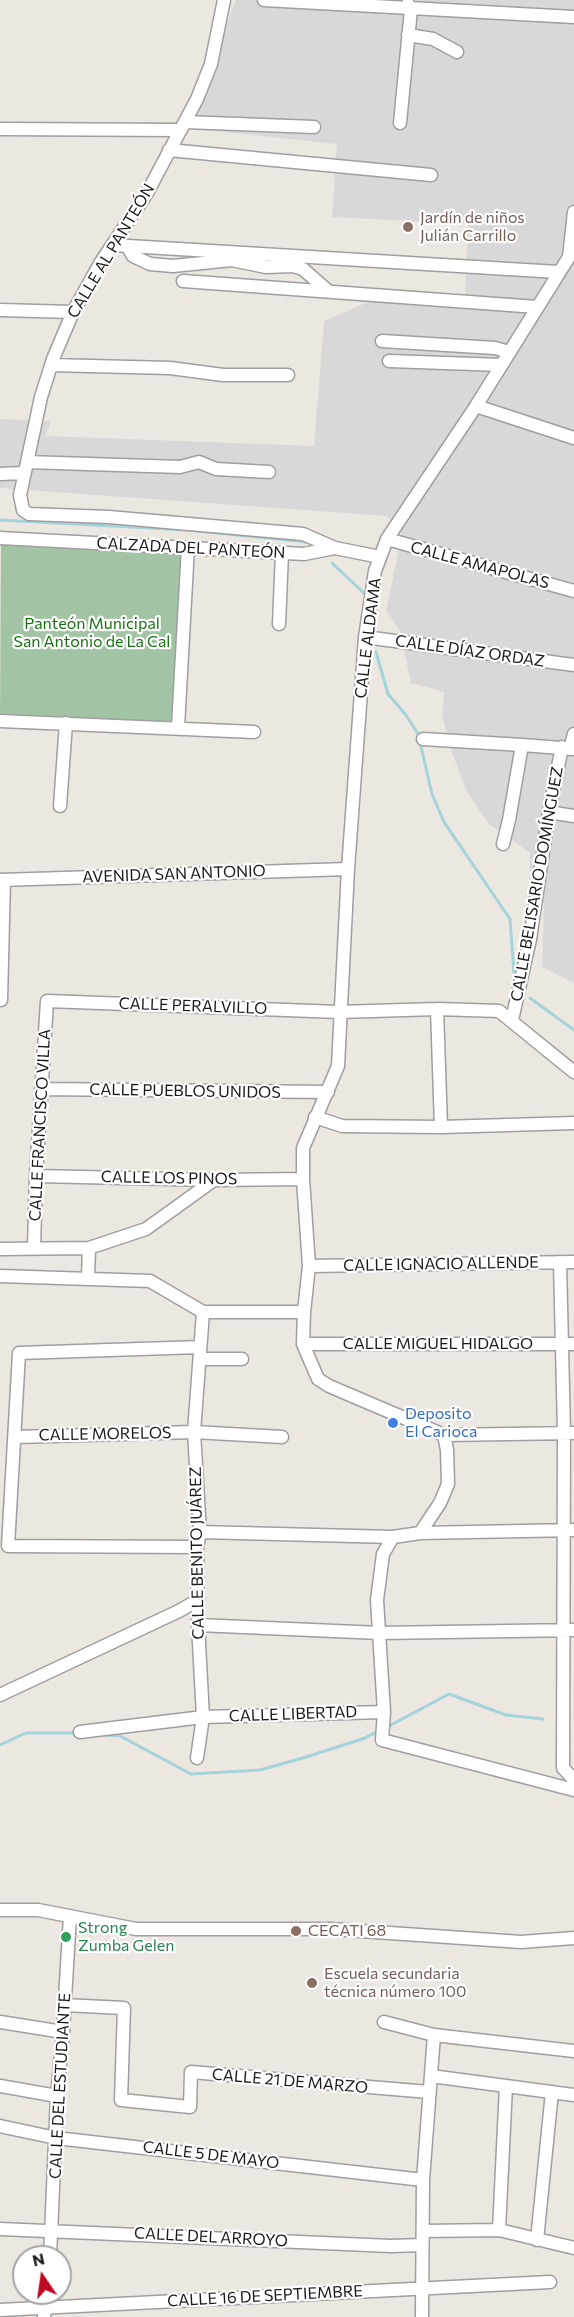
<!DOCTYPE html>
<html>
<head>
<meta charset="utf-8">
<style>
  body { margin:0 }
  #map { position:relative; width:574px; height:2317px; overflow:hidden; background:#ece7e1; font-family:Commissioner,sans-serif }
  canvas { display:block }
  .north { position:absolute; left:12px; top:2245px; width:60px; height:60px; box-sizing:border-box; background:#fff; border:2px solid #a4a4a4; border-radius:50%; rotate:347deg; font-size:16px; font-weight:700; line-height:24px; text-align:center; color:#1b1b1b }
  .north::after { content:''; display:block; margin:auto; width:21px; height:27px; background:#bd0921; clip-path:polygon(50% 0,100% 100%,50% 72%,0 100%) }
</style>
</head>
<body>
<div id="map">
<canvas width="574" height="2317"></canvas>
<div class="north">N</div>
</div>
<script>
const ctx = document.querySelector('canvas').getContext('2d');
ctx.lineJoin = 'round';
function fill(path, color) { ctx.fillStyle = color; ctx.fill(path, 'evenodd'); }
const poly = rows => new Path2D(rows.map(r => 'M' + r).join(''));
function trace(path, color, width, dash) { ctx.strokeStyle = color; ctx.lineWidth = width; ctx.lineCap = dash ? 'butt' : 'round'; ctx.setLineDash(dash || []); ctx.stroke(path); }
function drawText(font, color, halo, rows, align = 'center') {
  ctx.font = font + ' Commissioner,sans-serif'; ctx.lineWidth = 4.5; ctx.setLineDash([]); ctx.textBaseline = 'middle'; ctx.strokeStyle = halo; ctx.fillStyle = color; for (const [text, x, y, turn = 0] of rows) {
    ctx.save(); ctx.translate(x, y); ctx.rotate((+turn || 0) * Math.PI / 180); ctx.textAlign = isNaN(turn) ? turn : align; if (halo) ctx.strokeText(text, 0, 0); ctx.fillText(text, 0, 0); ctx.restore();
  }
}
fill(poly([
  [236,0,574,0,574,983,542,967,544,904,529,887,530,853,489,824,467,792,451,750,442,715,444,692,411,683,400,631,386,610,402,535,387,516,0,488,0,419,51,421,45,436,314,446,324,321,391,292,465,296,468,224,332,217,337,144,187,128]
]), '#d9d8d8');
fill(poly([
  [1,538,188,547,178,727,0,721]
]), '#a3c4a4');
trace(poly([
  [0,520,188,530,308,542],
  [332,563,366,595],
  [376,652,388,694,406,715,418,734,432,794,444,822,510,919,514,973],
  [530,998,574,1030],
  [387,1727,449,1694,506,1715,543,1719],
  [104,1735,120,1736,191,1774,260,1770,303,1758,365,1738,378,1731],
  [0,1745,26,1733,76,1733]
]), '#a3d4d9', 3);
const minor = poly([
  [224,0,211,64,197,99,147,193,101,262,73,312,53,359,41,397,20,495,23,510,29,514,109,517,303,534,335,548],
  [264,0,574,17],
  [408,35,433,39,457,52],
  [185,122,314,127],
  [400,123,411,9,408,4],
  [0,129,181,130],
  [169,150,431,175],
  [112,245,558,272],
  [127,246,133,256,150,264,173,266,232,260,266,267,293,266,303,269,328,291],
  [183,281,537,307],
  [0,310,73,312],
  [382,341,495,348,509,352],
  [389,361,501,365],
  [51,365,170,368,223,375,288,375],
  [476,406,574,438],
  [27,462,180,467,199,462,216,469,269,472],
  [0,474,24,473],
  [0,538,304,554,335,548,380,557],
  [387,539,574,591],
  [279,624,282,553],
  [365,637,574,665],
  [0,721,254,732],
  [178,727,188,547],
  [423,739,522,745],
  [570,749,574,734],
  [60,806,66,723],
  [549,812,574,816],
  [503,844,509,820,522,745,574,749],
  [0,880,348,869],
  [1,1000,4,880],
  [437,1009,441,1127],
  [512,1020,530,939,549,812,562,747],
  [41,1089,328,1092],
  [315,1117,342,1126,441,1127,574,1123],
  [36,1176,214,1180,303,1179],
  [34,1248,36,1176,47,1001,339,1012,437,1009,499,1011,574,1072],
  [0,1249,89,1248,146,1229,214,1180],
  [560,1262,564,1432,563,1768,574,1780],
  [309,1266,574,1262],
  [0,1276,150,1281,203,1312,304,1312,309,1266,303,1179,303,1148,338,1066,348,869,365,637,375,571,387,539,476,406,569,257,574,212],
  [88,1278,89,1248],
  [304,1312,303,1344,318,1379,329,1386,444,1435,447,1450,448,1484,440,1503,420,1533,393,1537,383,1554,377,1600,384,1712,382,1740,574,1790],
  [303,1344,574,1344],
  [200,1359,242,1359],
  [444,1435,574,1433],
  [15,1437,194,1432,282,1437],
  [200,1532,393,1537],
  [420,1533,574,1530],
  [197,1547,8,1546,19,1353,200,1347],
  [198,1625,380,1633,574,1630],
  [0,1695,179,1611,198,1600],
  [80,1732,203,1717,384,1712],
  [197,1758,203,1717,198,1625,197,1547,200,1532,194,1432,203,1312],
  [0,1910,38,1910,136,1929,331,1929,521,1942,574,1938],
  [64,2005,124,2008,121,2100,190,2107,191,2072,429,2092],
  [0,2022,63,2032],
  [384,2022,434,2035,574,2051],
  [431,2076,574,2095],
  [0,2086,57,2096],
  [0,2126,56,2138,423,2180],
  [0,2229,391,2246,422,2245],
  [499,2230,506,2086],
  [423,2231,499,2230,574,2248],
  [537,2240,552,2092],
  [50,2257,57,2096,63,2032,70,1916],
  [0,2310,550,2282],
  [44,2317,47,2293],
  [422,2317,423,2180,434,2035]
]);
trace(minor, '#9f9f9f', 15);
trace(minor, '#fff', 12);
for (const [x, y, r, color] of [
  [408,227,6,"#8d6e63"],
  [393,1423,6,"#3f7fe0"],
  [296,1931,6,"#8d6e63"],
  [66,1937,6,"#2e9e5b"],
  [312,1983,6,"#8d6e63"]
]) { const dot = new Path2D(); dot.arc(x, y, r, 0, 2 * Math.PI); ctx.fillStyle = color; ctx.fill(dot); trace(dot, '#fff', 2); }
drawText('16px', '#785e54', '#fff', [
  ["Jardín de niños",420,218],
  ["Julián Carrillo",420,236],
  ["CECATI 68",308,1931],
  ["Escuela secundaria",324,1974],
  ["técnica número 100",324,1992]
], 'left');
drawText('16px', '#1b1b1b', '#fff', [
  ["CALLE AL PANTEÓN",111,251,-59],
  ["CALZADA DEL PANTEÓN",191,548,3],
  ["CALLE AMAPOLAS",480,565,15],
  ["CALLE ALDAMA",368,638,-83],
  ["CALLE DÍAZ ORDAZ",470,651,8],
  ["AVENIDA SAN ANTONIO",174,874,-2],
  ["CALLE BELISARIO DOMÍNGUEZ",537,884,-80],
  ["CALLE PERALVILLO",193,1006,2],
  ["CALLE PUEBLOS UNIDOS",185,1091,1],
  ["CALLE FRANCISCO VILLA",40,1125,-87],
  ["CALLE LOS PINOS",169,1178,1],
  ["CALLE IGNACIO ALLENDE",441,1264,-1],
  ["CALLE MIGUEL HIDALGO",438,1344],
  ["CALLE MORELOS",105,1434,-1],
  ["CALLE BENITO JUÁREZ",197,1553,-91],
  ["CALLE LIBERTAD",293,1714,-2],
  ["CALLE 21 DE MARZO",290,2081,5],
  ["CALLE DEL ESTUDIANTE",60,2086,-87],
  ["CALLE 5 DE MAYO",211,2155,7],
  ["CALLE DEL ARROYO",211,2237,3],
  ["CALLE 16 DE SEPTIEMBRE",265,2296,-3]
]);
drawText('16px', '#157210', '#fff', [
  ["Panteón Municipal",92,624],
  ["San Antonio de La Cal",92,642]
]);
drawText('16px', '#366cbe', '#fff', [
  ["Deposito",405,1414],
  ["El Carioca",405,1432]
], 'left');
drawText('16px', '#27864d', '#fff', [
  ["Strong",78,1928],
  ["Zumba Gelen",78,1946]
], 'left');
</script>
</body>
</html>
